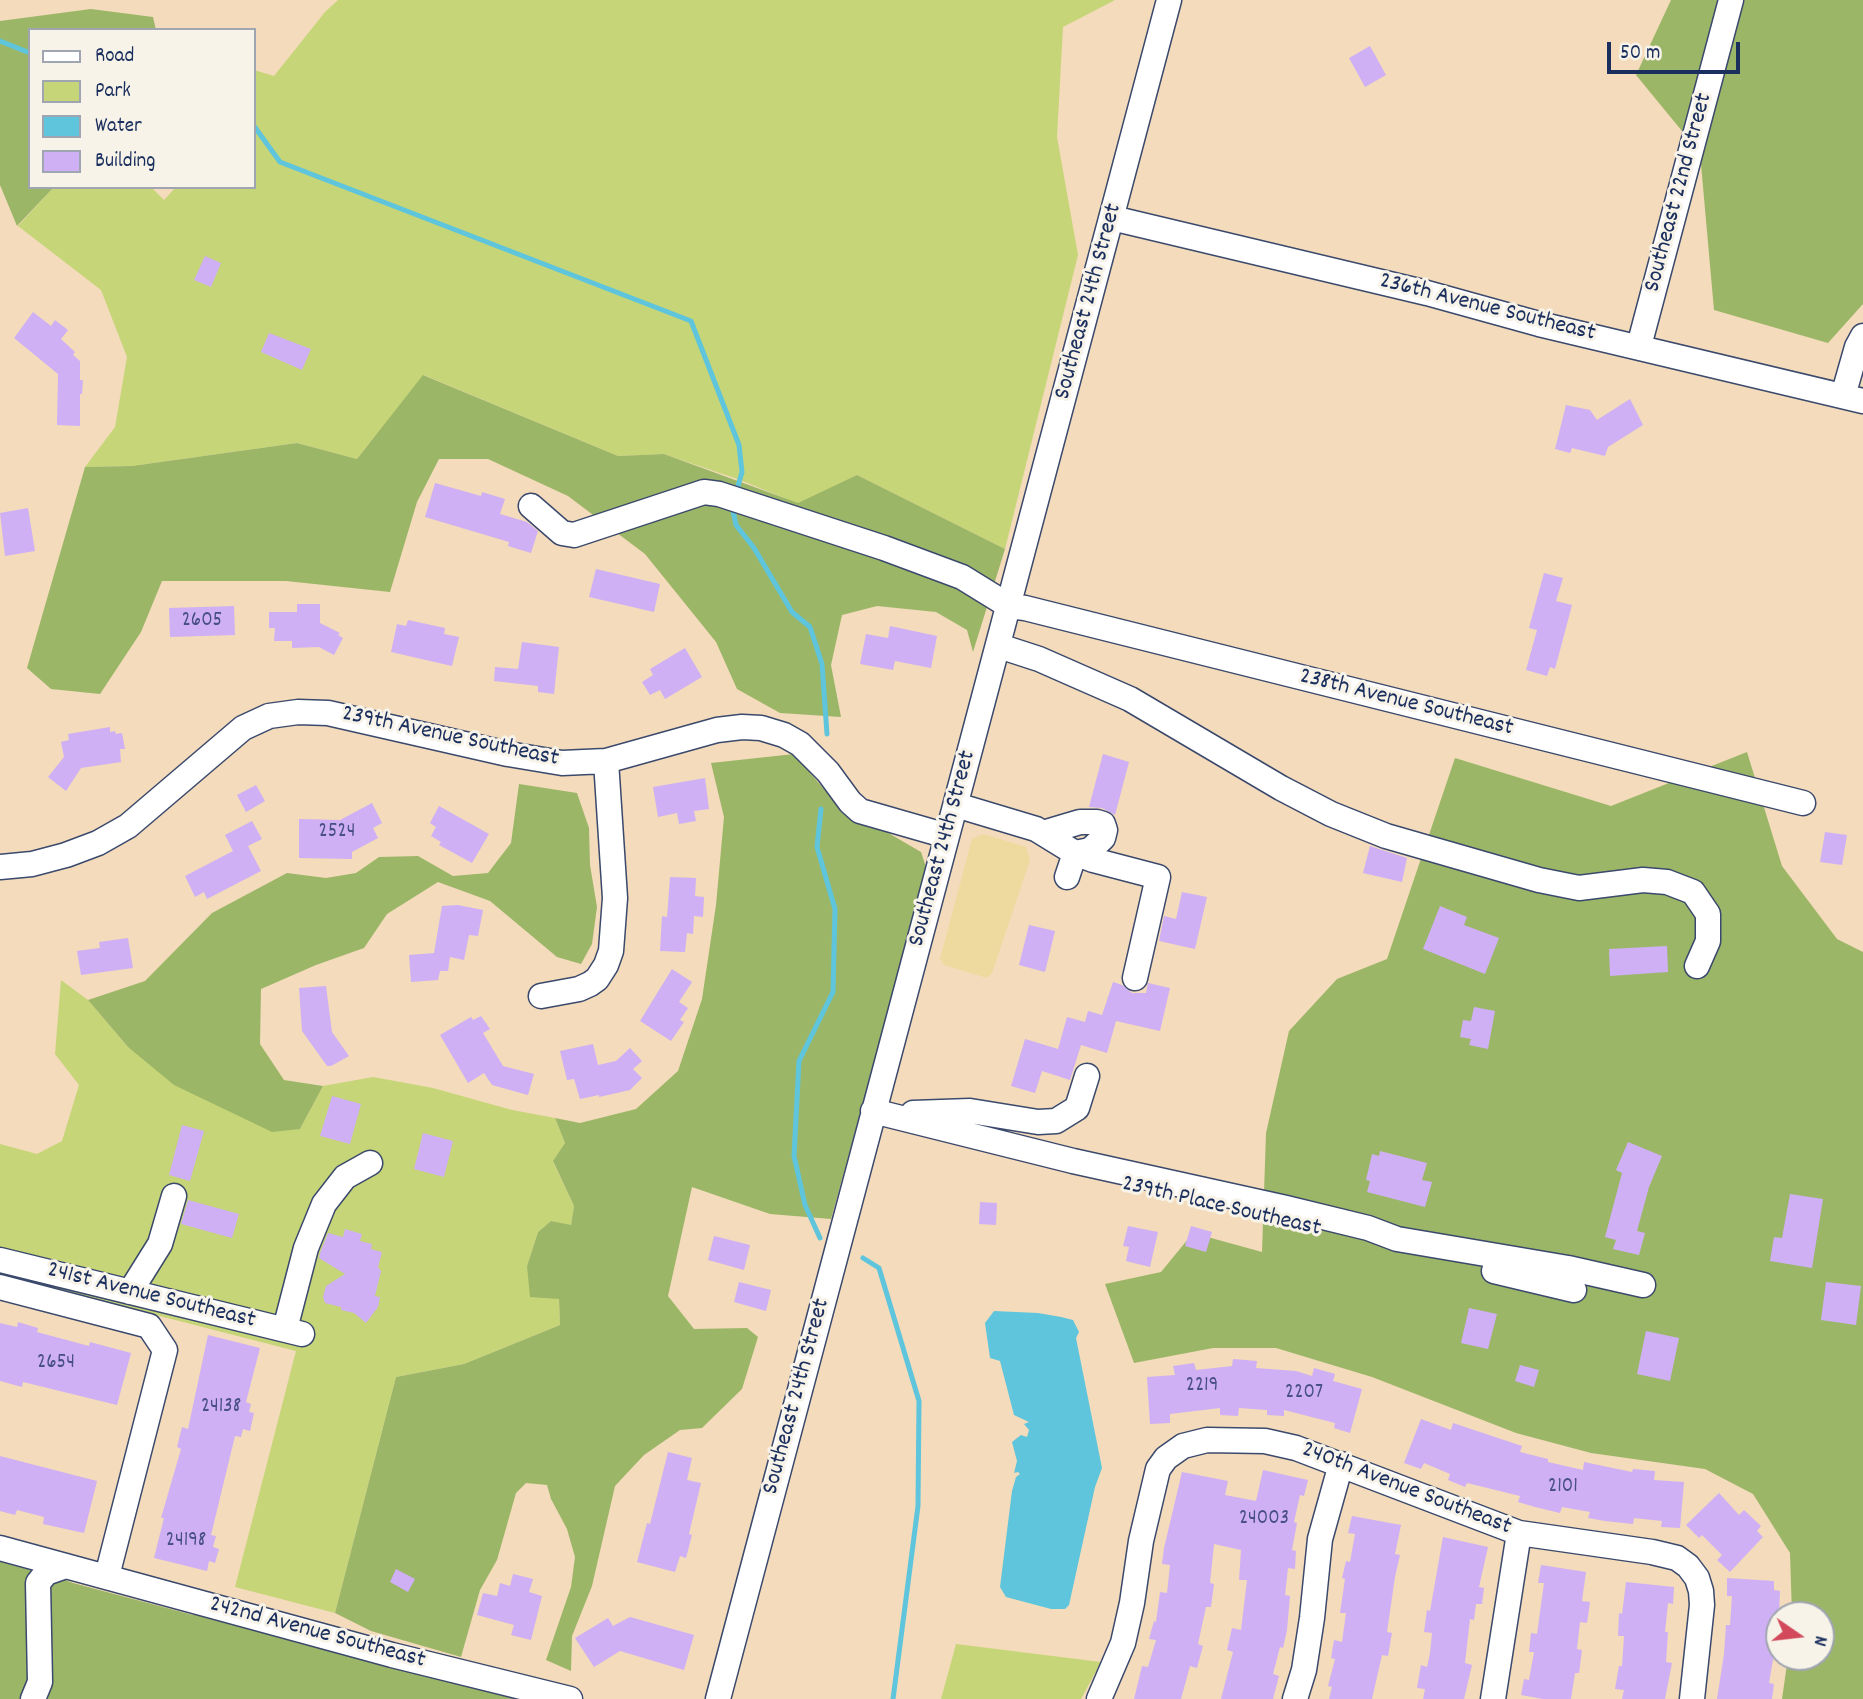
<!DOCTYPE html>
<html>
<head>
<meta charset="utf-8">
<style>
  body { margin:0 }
  #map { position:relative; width:1863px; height:1699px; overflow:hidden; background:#f3dbbb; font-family:Dekko,sans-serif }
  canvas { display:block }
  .legend { position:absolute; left:28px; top:28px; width:228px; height:161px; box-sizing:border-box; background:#f7f3e8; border:2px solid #9fa5b1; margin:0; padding:9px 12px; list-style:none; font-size:21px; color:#1b2f5e }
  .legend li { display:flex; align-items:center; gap:14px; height:35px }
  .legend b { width:35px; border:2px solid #9fa5b1 }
  .north { position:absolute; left:1765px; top:1601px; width:70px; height:70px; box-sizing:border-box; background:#f7f3e8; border:2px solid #9fa5b1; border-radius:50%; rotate:104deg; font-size:19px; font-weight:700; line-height:28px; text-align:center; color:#1b2f5e }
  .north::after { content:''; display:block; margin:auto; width:24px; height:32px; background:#d1495b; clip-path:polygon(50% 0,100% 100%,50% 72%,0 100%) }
  .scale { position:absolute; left:1607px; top:42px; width:133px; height:32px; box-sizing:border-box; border:4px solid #1b2f5e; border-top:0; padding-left:9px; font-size:21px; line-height:24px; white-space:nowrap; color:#1b2f5e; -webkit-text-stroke:5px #f7f3e8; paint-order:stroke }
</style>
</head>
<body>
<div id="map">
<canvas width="1863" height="1699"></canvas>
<ul class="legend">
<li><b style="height:9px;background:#fff"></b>Road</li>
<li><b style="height:19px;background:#c6d577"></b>Park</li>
<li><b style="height:19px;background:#5ec5dc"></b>Water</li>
<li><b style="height:19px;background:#cfb0f5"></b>Building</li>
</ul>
<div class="north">N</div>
<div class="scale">50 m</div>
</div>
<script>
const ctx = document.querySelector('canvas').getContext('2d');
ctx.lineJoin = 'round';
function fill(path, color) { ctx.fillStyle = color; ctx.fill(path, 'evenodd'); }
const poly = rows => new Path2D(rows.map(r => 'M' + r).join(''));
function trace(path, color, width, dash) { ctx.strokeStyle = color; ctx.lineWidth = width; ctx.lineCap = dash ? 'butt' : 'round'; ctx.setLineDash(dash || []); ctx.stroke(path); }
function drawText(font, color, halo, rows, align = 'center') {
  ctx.font = font + ' Dekko,sans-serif'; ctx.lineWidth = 6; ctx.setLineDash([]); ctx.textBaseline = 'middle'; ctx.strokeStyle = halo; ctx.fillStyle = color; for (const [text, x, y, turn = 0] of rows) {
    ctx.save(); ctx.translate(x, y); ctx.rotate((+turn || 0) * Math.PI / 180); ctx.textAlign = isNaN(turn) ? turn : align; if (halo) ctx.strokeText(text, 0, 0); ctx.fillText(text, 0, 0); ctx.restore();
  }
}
fill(poly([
  [338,0,1115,0,1063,27,1057,137,1078,255,1005,549,857,475,799,504,740,480,664,454,618,456,424,375,357,459,297,443,132,466,85,467,115,427,127,357,101,290,18,226,54,187,151,187,164,200,176,187,254,187,254,70,274,76,325,12],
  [61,980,88,1000,128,1047,300,1129,323,1086,373,1077,433,1088,512,1110,555,1118,565,1143,553,1162,574,1206,571,1226,551,1221,538,1232,527,1266,559,1299,560,1325,464,1364,396,1377,335,1613,235,1587,296,1351,0,1275,0,1144,37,1154,62,1141,79,1085,55,1054],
  [956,1644,1101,1662,1081,1699,941,1699]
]), '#c6d577');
fill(poly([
  [1671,0,1863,0,1863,304,1828,343,1714,310,1700,153,1636,75],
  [91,9,153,17,156,30,30,30,30,187,54,187,17,226,0,185,0,21],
  [423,375,618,456,664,454,798,503,857,475,1005,549,973,652,967,630,936,612,877,606,842,615,831,665,841,717,780,713,737,689,716,642,645,554,568,496,488,459,439,459,417,502,390,592,286,581,162,581,141,632,100,694,51,689,27,668,85,467,132,466,297,443,357,459],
  [1747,752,1782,866,1837,939,1863,952,1863,1699,1782,1699,1788,1657,1821,1657,1821,1615,1792,1615,1790,1553,1753,1494,1705,1469,1591,1453,1516,1433,1372,1377,1276,1348,1213,1348,1134,1363,1105,1284,1161,1272,1193,1233,1262,1252,1266,1133,1289,1031,1337,979,1387,959,1455,758,1611,806],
  [794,754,835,802,921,852,927,870,831,1219,770,1214,692,1187,668,1296,694,1329,747,1328,758,1337,742,1389,702,1428,680,1430,644,1455,615,1486,592,1586,572,1636,571,1671,546,1660,571,1587,575,1557,567,1529,551,1499,547,1485,526,1483,516,1493,497,1560,480,1590,461,1657,371,1631,335,1613,396,1377,464,1364,560,1325,559,1299,530,1297,527,1266,538,1232,551,1221,571,1225,574,1206,553,1161,565,1143,555,1118,580,1123,636,1109,678,1071,702,999,716,905,724,817,711,763],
  [519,784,577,793,589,828,590,865,597,907,592,944,581,964,557,957,490,901,438,882,387,914,364,948,316,965,261,989,260,1044,284,1080,323,1086,300,1129,272,1132,174,1085,128,1047,88,1000,145,981,212,913,287,873,326,878,356,873,379,857,418,856,453,876,488,873,511,843],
  [0,1556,19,1561,73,1583,193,1615,206,1610,534,1699,0,1699]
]), '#9cb668');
fill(poly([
  [983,834,1026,847,1030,860,992,973,987,978,944,965,940,959,972,839]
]), '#eeda9e');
fill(poly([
  [994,1311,1038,1313,1061,1317,1073,1320,1079,1332,1076,1338,1102,1468,1095,1487,1069,1605,1065,1609,1051,1609,1006,1597,1000,1587,1012,1491,1016,1477,1020,1474,1018,1472,1014,1473,1017,1461,1012,1442,1021,1435,1027,1437,1029,1430,1024,1424,1029,1422,1014,1415,1000,1361,990,1358,985,1323]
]), '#5ec5dc');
trace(poly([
  [0,41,30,53],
  [254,126,280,162,691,321,739,445,742,472,736,493],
  [732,506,736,525,754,548,792,612,810,627,822,664,827,734],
  [820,1238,805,1205,794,1156,799,1061,833,992,835,909,817,847,821,809],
  [863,1258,879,1268,919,1401,918,1506,893,1699]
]), '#5ec5dc', 5);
fill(poly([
  [1370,46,1386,75,1365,87,1349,58],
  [205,256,221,263,211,287,194,280],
  [33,312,51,326,55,320,68,330,61,339,75,352,73,355,80,361,80,380,83,380,82,394,80,394,80,426,57,425,58,374,14,338],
  [269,333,311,349,302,370,261,352],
  [1630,399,1643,425,1608,447,1605,456,1572,448,1570,453,1555,449,1566,405,1590,410,1597,420],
  [435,483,481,496,482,492,505,499,500,514,527,522,538,531,531,553,508,546,509,542,425,517],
  [28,508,35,551,5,556,0,513],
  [596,569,660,584,654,612,589,597],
  [1544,573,1563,578,1556,601,1572,605,1555,669,1550,667,1547,676,1526,670,1537,630,1529,628],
  [297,604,320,604,320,623,340,633,338,635,343,638,334,655,319,647,292,648,292,641,274,641,275,628,269,628,269,612,297,612],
  [234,606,235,635,170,637,169,608],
  [408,620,445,628,444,634,459,637,452,666,391,652,397,624,406,626],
  [890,626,937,636,931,668,895,661,893,670,860,664,866,634,888,638],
  [522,642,559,647,554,694,538,692,538,686,494,681,495,667,518,669],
  [685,648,702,677,665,699,660,690,650,695,642,682,653,675,650,669],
  [110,727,110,732,115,731,116,734,122,733,125,749,120,749,121,762,81,768,66,791,48,777,64,757,61,742,69,740,68,734],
  [1103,754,1129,762,1115,815,1102,808,1089,807],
  [705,778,709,809,694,811,696,821,679,824,677,813,658,817,653,787],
  [256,785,265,801,246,812,237,795],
  [372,803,382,823,373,828,378,838,352,852,352,859,299,858,299,819,340,820],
  [439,806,489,834,472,863,439,845,441,842,431,836,436,827,430,823],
  [252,821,262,839,248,846,261,871,207,899,204,892,195,897,185,876,233,851,225,835],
  [1825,832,1847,835,1842,865,1820,862],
  [1370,846,1407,858,1402,882,1363,873],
  [670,877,696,878,695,896,704,897,703,917,694,916,693,934,687,933,685,952,660,951,662,916,667,917],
  [1182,892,1207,897,1195,949,1159,941,1164,916,1176,919],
  [458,905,483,910,478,936,469,935,464,960,450,957,448,971,440,971,438,980,411,982,409,955,434,953,442,906],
  [1440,906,1467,917,1464,925,1499,938,1485,974,1423,949],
  [1029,925,1055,931,1045,972,1019,965],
  [128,938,133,968,81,975,77,951,100,948,99,942],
  [1667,946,1668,972,1610,976,1609,949],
  [672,969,692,982,679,1002,688,1008,680,1020,684,1022,671,1041,640,1021],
  [1113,982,1122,985,1132,993,1146,993,1148,983,1170,988,1160,1031,1116,1021,1107,1053,1081,1045,1070,1080,1042,1071,1035,1093,1011,1086,1025,1039,1058,1049,1067,1017,1085,1022,1088,1011,1102,1015],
  [326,986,332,1032,349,1056,331,1066,327,1066,302,1031,299,988],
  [1474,1007,1495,1011,1488,1049,1469,1045,1471,1039,1460,1037,1463,1020,1471,1021],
  [481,1016,490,1029,483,1033,503,1066,534,1074,528,1095,492,1085,484,1073,468,1083,440,1035,471,1017,473,1020],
  [593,1044,598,1065,616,1061,630,1048,642,1061,633,1069,642,1078,630,1090,599,1097,599,1095,580,1099,574,1079,567,1080,560,1051],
  [332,1096,361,1104,350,1144,320,1136],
  [182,1125,204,1131,190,1181,169,1175],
  [423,1133,453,1141,444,1177,414,1169],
  [1628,1142,1662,1156,1649,1187,1637,1231,1645,1233,1639,1255,1613,1249,1616,1240,1605,1237,1622,1173,1616,1170],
  [1380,1151,1427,1163,1422,1180,1432,1182,1425,1207,1367,1192,1370,1181,1366,1180,1372,1154,1379,1156],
  [1790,1194,1823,1199,1812,1268,1770,1261,1774,1237,1782,1238],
  [188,1200,239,1214,232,1238,181,1224],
  [980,1202,997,1203,996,1225,979,1224],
  [1128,1226,1158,1232,1150,1267,1126,1261,1129,1247,1123,1246],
  [1191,1226,1212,1232,1206,1252,1185,1246],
  [345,1229,362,1234,360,1241,372,1244,371,1249,382,1252,378,1267,381,1271,375,1296,380,1297,378,1307,366,1323,354,1313,341,1310,341,1307,325,1303,323,1297,326,1286,345,1274,319,1258,320,1253,328,1233,343,1237],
  [714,1236,750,1245,744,1270,708,1260],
  [739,1282,771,1290,766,1311,734,1302],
  [1826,1282,1861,1286,1856,1325,1821,1320],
  [1469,1308,1497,1314,1488,1349,1461,1343],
  [18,1322,38,1328,37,1332,89,1346,90,1342,131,1353,117,1405,23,1382,22,1387,0,1381,0,1323,17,1327],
  [1646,1331,1679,1338,1670,1381,1637,1374],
  [208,1335,260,1348,246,1402,251,1404,249,1412,254,1413,250,1431,243,1429,241,1437,235,1436,211,1535,216,1536,213,1547,219,1549,215,1563,209,1561,207,1571,154,1558,164,1518,161,1518,181,1449,177,1447,182,1427,188,1429],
  [1233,1359,1257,1361,1256,1368,1296,1371,1312,1376,1314,1368,1335,1374,1333,1381,1362,1389,1350,1433,1334,1428,1335,1423,1284,1410,1284,1416,1267,1415,1267,1410,1239,1408,1238,1416,1220,1415,1220,1408,1170,1414,1170,1423,1150,1424,1147,1377,1175,1375,1173,1366,1194,1363,1196,1370,1232,1366],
  [1520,1365,1539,1370,1534,1387,1515,1381],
  [1421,1419,1451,1430,1453,1423,1522,1446,1520,1452,1548,1459,1548,1462,1583,1470,1584,1462,1632,1472,1633,1469,1655,1471,1654,1480,1684,1482,1680,1528,1661,1527,1662,1521,1634,1518,1633,1524,1605,1521,1588,1518,1590,1512,1562,1507,1560,1513,1535,1507,1518,1502,1520,1496,1467,1483,1465,1487,1448,1480,1450,1474,1424,1463,1421,1469,1404,1463],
  [668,1452,692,1458,687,1480,701,1483,689,1534,692,1535,686,1558,680,1556,675,1572,637,1562,647,1523,650,1524],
  [0,1456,97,1481,84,1533,43,1524,44,1517,17,1510,15,1515,0,1511],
  [1263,1470,1308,1480,1304,1496,1300,1495,1294,1522,1297,1523,1292,1550,1296,1551,1295,1569,1288,1568,1285,1595,1290,1596,1287,1630,1283,1648,1280,1647,1273,1674,1279,1676,1273,1699,1221,1699,1233,1652,1227,1650,1232,1628,1241,1630,1247,1580,1239,1580,1241,1550,1214,1544,1210,1583,1214,1584,1211,1607,1206,1607,1198,1644,1203,1646,1197,1668,1190,1666,1181,1699,1134,1699,1142,1666,1148,1667,1156,1640,1149,1639,1154,1621,1156,1622,1160,1592,1167,1593,1170,1565,1162,1564,1164,1548,1182,1472,1228,1481,1225,1495,1256,1501],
  [1719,1493,1739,1515,1744,1510,1761,1526,1757,1531,1763,1537,1730,1572,1717,1560,1722,1555,1702,1535,1699,1538,1686,1525],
  [1352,1516,1401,1525,1395,1554,1400,1555,1395,1577,1387,1632,1392,1633,1388,1656,1382,1655,1372,1699,1329,1699,1332,1687,1328,1686,1335,1659,1331,1658,1334,1640,1342,1642,1346,1613,1340,1613,1345,1579,1342,1578,1346,1561,1350,1562,1355,1534,1348,1533],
  [1443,1537,1488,1547,1479,1587,1484,1588,1482,1604,1476,1604,1474,1620,1470,1619,1465,1663,1472,1665,1464,1699,1423,1699,1425,1689,1417,1688,1421,1665,1427,1667,1430,1653,1432,1633,1424,1632,1427,1610,1430,1611],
  [1541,1565,1586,1572,1582,1601,1590,1602,1587,1623,1580,1622,1577,1649,1582,1650,1579,1673,1575,1673,1571,1699,1543,1699,1521,1695,1524,1679,1529,1680,1534,1652,1529,1652,1531,1633,1537,1634,1544,1583,1538,1583],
  [396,1569,415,1579,408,1592,390,1582],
  [513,1574,533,1579,529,1592,542,1596,531,1640,511,1635,514,1625,477,1615,483,1593,497,1596,500,1583,510,1586],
  [1727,1578,1774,1581,1774,1590,1780,1591,1779,1614,1772,1614,1771,1654,1774,1654,1769,1683,1774,1684,1772,1699,1717,1699,1724,1654,1726,1625,1730,1625,1732,1596,1727,1596],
  [1626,1582,1674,1587,1673,1604,1668,1603,1665,1632,1668,1632,1666,1662,1672,1663,1665,1699,1622,1699,1624,1690,1615,1689,1619,1666,1622,1666,1624,1636,1618,1636,1619,1613,1622,1614],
  [630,1617,694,1635,684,1670,620,1651,594,1667,575,1638,608,1618,613,1626]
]), '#cfb0f5');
const minor = poly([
  [1112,218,1427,293,1539,324,1863,401],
  [1639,346,1731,0],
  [1843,396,1857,347,1863,336],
  [531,506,562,533,574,535,704,492,719,494,884,548,962,577,1009,606,1025,608,1803,803],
  [999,646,1039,659,1130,699,1281,788,1331,814,1386,836,1539,880,1579,888,1643,880,1667,882,1693,892,1708,914,1708,941,1697,966],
  [956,805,1036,829,1075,853,1093,860,1158,877,1135,978],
  [1043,833,1080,822,1097,822,1103,824,1105,830,1103,838,1090,850,1075,853,1067,877],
  [0,867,32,864,66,855,98,843,128,826,243,728,269,716,298,712,328,713,508,754,562,763,606,761,717,730,742,727,761,728,784,735,800,744,828,772,850,802,860,811,947,836],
  [541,996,579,989,590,984,597,979,606,965,611,951,615,898,606,761],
  [873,1111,1073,1161,1286,1208,1368,1228,1397,1239,1568,1268,1643,1285],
  [913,1113,970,1111,1038,1122,1056,1121,1077,1108,1087,1076],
  [0,1260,302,1334],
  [1494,1271,1574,1290],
  [0,1287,149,1326,165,1350,107,1576],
  [130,1292,160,1244,174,1196],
  [285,1329,306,1248,324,1204,345,1177,370,1163],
  [0,1548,392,1655,570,1699],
  [33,1699,40,1682,38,1583,46,1573,66,1566],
  [718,1699,1169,0],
  [1099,1699,1123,1643,1132,1603,1141,1541,1158,1469,1166,1458,1183,1446,1207,1440,1265,1441,1296,1448,1519,1533,1652,1552,1677,1558,1688,1566,1697,1578,1701,1591,1702,1605,1692,1699],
  [1295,1699,1304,1670,1312,1618,1320,1539,1341,1464],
  [1493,1699,1519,1533]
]);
trace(minor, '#3b496c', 27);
trace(minor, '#fff', 24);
drawText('21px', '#484f84', null, [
  ["2605",202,622],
  ["2524",337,833],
  ["2654",56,1364],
  ["2219",1202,1387],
  ["2207",1304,1394],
  ["24138",221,1408],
  ["2101",1563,1488],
  ["24003",1264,1520],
  ["24198",186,1542]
]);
drawText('24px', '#1b2f5e', '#f7f3e8', [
  ["Southeast 22nd Street",1680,193,-75],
  ["Southeast 24th Street",1090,302,-75],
  ["236th Avenue Southeast",1487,309,14],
  ["238th Avenue Southeast",1406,704,14],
  ["239th Avenue Southeast",450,738,12],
  ["Southeast 24th Street",944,849,-75],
  ["239th Place Southeast",1221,1208,13],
  ["241st Avenue Southeast",151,1297,14],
  ["Southeast 24th Street",798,1397,-75],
  ["240th Avenue Southeast",1406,1490,21],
  ["242nd Avenue Southeast",317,1634,15]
]);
</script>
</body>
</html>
